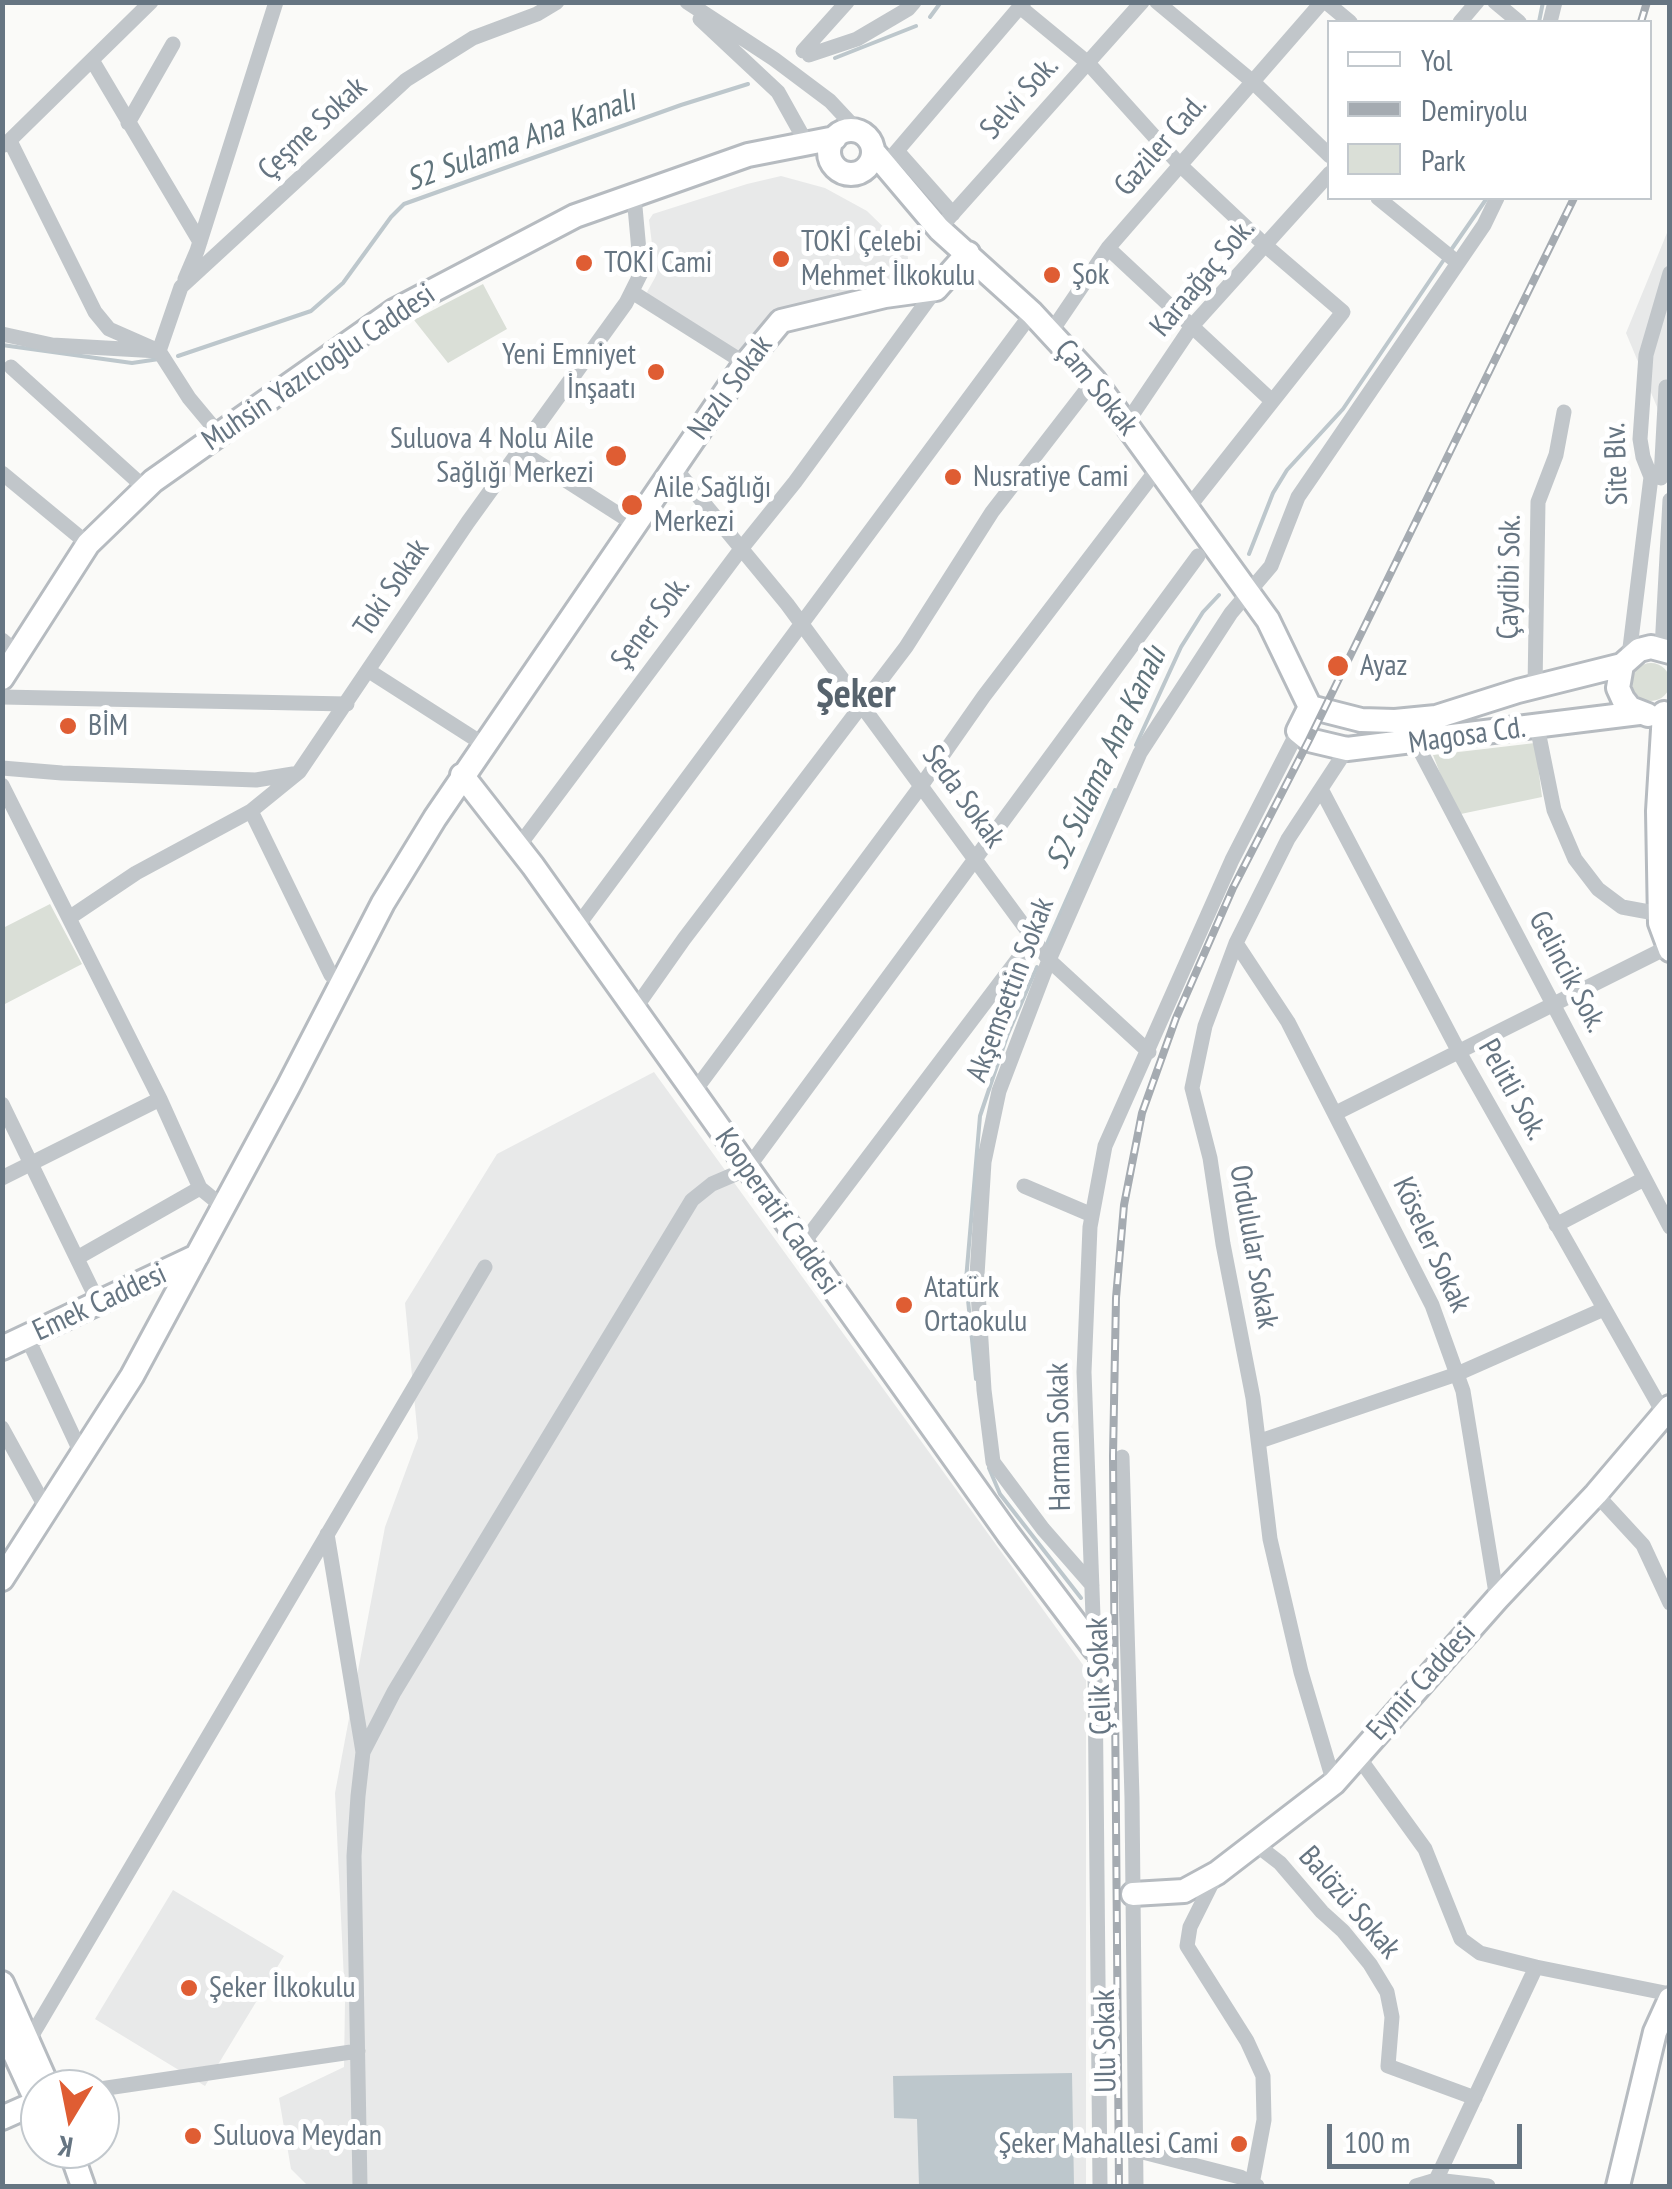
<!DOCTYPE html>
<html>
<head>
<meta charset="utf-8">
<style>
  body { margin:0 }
  #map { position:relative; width:1672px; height:2189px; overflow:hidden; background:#fafaf8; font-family:"PT Sans Narrow",sans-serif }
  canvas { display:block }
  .frame { position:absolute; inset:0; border:5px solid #667582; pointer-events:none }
  .legend { position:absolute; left:1327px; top:20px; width:325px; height:180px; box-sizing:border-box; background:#fff; border:2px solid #c2c8cd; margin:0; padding:12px 18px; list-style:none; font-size:30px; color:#667582 }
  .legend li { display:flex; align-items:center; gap:20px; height:50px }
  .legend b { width:50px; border:2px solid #c2c8cd }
  .north { position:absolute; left:20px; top:2069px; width:100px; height:100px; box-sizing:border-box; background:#fff; border:2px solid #c2c8cd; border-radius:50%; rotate:190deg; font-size:28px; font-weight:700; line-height:40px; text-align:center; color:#667582 }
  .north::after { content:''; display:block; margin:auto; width:35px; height:45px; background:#df5d33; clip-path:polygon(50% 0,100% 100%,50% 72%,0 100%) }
  .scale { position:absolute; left:1327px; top:2124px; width:195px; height:45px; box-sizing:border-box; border:5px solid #667582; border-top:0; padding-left:12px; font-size:30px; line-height:35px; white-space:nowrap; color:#667582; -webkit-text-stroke:8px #fff; paint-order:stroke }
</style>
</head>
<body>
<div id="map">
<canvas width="1672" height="2189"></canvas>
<div class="frame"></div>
<ul class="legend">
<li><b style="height:12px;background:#fff"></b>Yol</li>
<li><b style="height:12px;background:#a5abb1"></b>Demiryolu</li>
<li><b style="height:28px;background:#dadfd7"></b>Park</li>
</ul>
<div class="north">K</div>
<div class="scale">100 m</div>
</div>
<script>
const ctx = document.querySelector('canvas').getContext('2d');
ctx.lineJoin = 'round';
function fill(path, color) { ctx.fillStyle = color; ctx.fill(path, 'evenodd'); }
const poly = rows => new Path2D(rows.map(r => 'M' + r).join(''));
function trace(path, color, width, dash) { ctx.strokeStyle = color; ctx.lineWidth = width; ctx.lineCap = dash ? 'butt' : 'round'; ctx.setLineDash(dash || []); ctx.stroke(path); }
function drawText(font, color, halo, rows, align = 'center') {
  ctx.font = font + ' "PT Sans Narrow",sans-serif'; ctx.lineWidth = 10; ctx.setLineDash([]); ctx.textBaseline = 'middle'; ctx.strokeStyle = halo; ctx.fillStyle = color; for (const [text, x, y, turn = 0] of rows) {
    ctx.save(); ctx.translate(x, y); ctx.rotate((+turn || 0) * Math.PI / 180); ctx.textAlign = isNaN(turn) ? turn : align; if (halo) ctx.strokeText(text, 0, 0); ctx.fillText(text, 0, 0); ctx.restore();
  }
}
fill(poly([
  [781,176,825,188,867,211,907,250,909,267,901,281,778,313,737,353,651,299,647,292,656,276,649,220,653,214,747,184],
  [1669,228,1669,426,1665,426,1626,333],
  [654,1072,1086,1669,1086,2186,308,2186,291,2169,279,2098,344,2067,345,2001,335,1793,385,1527,418,1438,405,1303,497,1154],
  [173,1890,284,1956,205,2086,95,2019]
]), '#e8e9e9');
fill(poly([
  [483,284,507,329,448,363,414,320],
  '1632 682a19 19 0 1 1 38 0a19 19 0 1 1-38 0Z',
  [1535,743,1542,797,1456,815,1433,755],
  [50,904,82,964,3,1005,3,928]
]), '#dadfd7');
fill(poly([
  [1072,2073,1074,2186,919,2186,917,2119,894,2118,893,2076]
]), '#bdc7cc');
trace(poly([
  [930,17,941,2],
  [1539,22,1543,2],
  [835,58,916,26],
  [1451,250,1487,198],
  [2,345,132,363,159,359],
  [178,356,311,311,343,283,391,217,404,204,681,105,748,84],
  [1249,554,1273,493,1287,470,1343,409,1443,261],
  [1136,745,1181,647,1203,612,1219,595],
  [1046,946,1115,790],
  [976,1379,966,1280,980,1116,1007,1036,1037,967],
  [989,1468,1000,1494,1081,1598]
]), '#bdc7cc', 4);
const secondary = poly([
  '829 152a22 22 0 1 1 44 0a22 22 0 1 1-44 0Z',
  [873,151,939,229,1032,313,1094,380,1268,620,1310,707],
  [2,678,88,544,153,481,394,311,575,216,748,155,835,138],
  [1310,707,1298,731,1309,740,1347,749,1639,713],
  [1310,707,1361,720,1395,721,1436,717,1518,691,1622,665],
  [1664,713,1658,811,1660,923,1670,950],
  [1648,715,1630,708,1623,699,1618,688,1622,665,1639,650,1651,647,1670,652],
  [462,775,533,866,1008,1534,1094,1648],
  [2,1348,197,1256],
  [2,1579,132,1376,288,1087,383,903,435,818,742,368,781,321,885,296,936,289,968,253],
  [1133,1894,1184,1891,1217,1873,1334,1783,1497,1599,1596,1494,1670,1407],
  [2,1983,49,2089],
  [2,2026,40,2109],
  [2,2118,40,2101],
  [70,2149,83,2186],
  [1618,2186,1655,2032,1670,1999]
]);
trace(secondary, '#b6bbc0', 28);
trace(poly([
  [687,2,774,59,830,101,859,132],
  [1157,2,1253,82,1330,156],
  [1326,2,1350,22],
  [1495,2,1519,22],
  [1020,7,1088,63,1180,165,1266,246,1343,312,1188,508],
  [700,19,778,92,807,144],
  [1460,22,1477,2],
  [1550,22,1555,2],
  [803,51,847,2],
  [809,55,857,39,908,9,914,2],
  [92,60,200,242],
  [128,123,173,44],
  [10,141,95,312,109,329,159,351,189,398,219,434],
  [5,145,151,2],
  [898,152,953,214],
  [884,166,1024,2],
  [1378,198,1458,263],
  [939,229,1142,2],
  [1108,248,1272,401],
  [185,279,197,251,276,2],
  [632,292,746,364],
  [1051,332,1108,248,1322,2],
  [2,334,52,345,159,351,181,287,406,80,473,38,537,14,557,2],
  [11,367,146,489],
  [1126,424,1192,326,1330,173],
  [520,451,634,524],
  [674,467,787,604,1049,960,1149,1052],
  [2,473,88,544],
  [1661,478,1666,387],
  [2,640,18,654],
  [1662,649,1670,500],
  [1629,656,1651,477,1643,457,1640,439,1646,355,1670,273],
  [369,671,483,744],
  [1535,687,1538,502,1556,455,1564,412],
  [2,697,347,704],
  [1537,726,1554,810,1575,859,1598,889,1622,907,1660,914],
  [1416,743,1670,1227],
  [2,768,62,773,256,780,293,774],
  [2,785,160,1099,200,1188,222,1206],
  [1321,789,1459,1052,1664,1414],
  [251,811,331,975,343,982],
  [518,847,741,549,795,482,936,289],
  [69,918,136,873,251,811,299,772,468,522,626,303,641,273,634,196],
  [576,928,1032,313],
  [1236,943,1288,1022,1432,1305,1463,1391,1497,1599],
  [634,1010,684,939,906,647,992,512,1094,380],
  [693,1093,921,786,984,696,1158,468],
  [2,1104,99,1304],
  [1336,1113,1668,947],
  [2,1178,160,1099],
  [1024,1186,1092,1215],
  [1556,1225,1644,1179],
  [801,1246,1033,939],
  [77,1258,200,1188],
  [27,1337,82,1455],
  [2,1428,47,1510],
  [1260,1441,1457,1374,1604,1309],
  [1122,1457,1132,1798,1136,2186],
  [1596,1494,1643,1545,1670,1603],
  [327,1534,363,1752],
  [1092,1585,1043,1529,993,1462,984,1390,977,1275,984,1162,999,1091,1049,960,1140,753,1231,613,1271,566,1298,497,1484,225,1497,198],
  [1357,1755,1425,1849,1461,1939,1480,1953,1536,1967],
  [1334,1783,1301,1672,1270,1539,1253,1398,1223,1244,1210,1158,1192,1088,1205,1026,1236,943,1288,839,1347,749],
  [1254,1843,1280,1863,1322,1912,1343,1931,1370,1964,1387,1992,1392,2017,1388,2066,1475,2098],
  [1217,1873,1190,1927,1187,1946,1247,2041,1263,2076,1264,2120,1252,2184],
  [28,2042,485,1267],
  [100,2089,358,2051],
  [1135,2150,1240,2177,1257,2186],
  [360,2186,354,1856,358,1796,363,1752,394,1692,692,1200,712,1184,747,1169,1198,556],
  [1100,2186,1095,1671,1084,1372,1090,1227,1105,1146,1232,860,1298,731],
  [1416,2186,1436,2180,1536,1967,1670,1994],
  [1436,2186,1436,2180,1488,2186]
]), '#c1c6ca', 15);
trace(secondary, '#fff', 22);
const rail = poly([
  [1641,22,1647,2],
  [1119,2186,1113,1456,1116,1298,1124,1205,1142,1113,1176,1018,1233,888,1309,740,1574,198]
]);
trace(rail, '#a5abb1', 8);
trace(rail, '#fff', 4, [11]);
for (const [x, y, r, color] of [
  [781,259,10,"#df5d33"],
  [584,263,10,"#df5d33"],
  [1052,275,10,"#df5d33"],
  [656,372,10,"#df5d33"],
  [616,456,12,"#df5d33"],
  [953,477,10,"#df5d33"],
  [632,505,12,"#df5d33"],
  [1338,666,12,"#df5d33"],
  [68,726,10,"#df5d33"],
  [904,1305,10,"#df5d33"],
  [189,1988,10,"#df5d33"],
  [193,2136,10,"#df5d33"],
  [1239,2144,10,"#df5d33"]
]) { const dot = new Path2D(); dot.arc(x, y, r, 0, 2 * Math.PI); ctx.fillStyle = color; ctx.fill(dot); trace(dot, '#fff', 4); }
drawText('30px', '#667582', '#fff', [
  ["Selvi Sok.",1020,98,-48],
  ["Çeşme Sokak",313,129,-43],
  ["Gaziler Cad.",1161,146,-49],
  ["Karaağaç Sok.",1203,278,-50],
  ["Muhsin Yazıcıoğlu Caddesi",319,368,-34],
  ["Nazlı Sokak",731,388,-54],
  ["Çam Sokak",1096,388,51],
  ["Site Blv.",1617,464,-92],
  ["Çaydibi Sok.",1510,577,-89],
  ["Toki Sokak",392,588,-56],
  ["Şener Sok.",651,623,-53],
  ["Magosa Cd.",1467,736,-8],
  ["Seda Sokak",963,797,54],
  ["Gelincik Sok.",1567,972,62],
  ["Akşemsettin Sokak",1011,990,-69],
  ["Pelitli Sok.",1512,1090,61],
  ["Kooperatif Caddesi",777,1212,55],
  ["Köseler Sokak",1431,1245,65],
  ["Ordulular Sokak",1253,1247,80],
  ["Emek Caddesi",100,1303,-25],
  ["Harman Sokak",1060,1437,-91],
  ["Çelik Sokak",1100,1676,-92],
  ["Eymir Caddesi",1422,1682,-48],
  ["Balözü Sokak",1349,1903,49],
  ["Ulu Sokak",1106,2041,-91]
]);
drawText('30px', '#667582', '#fff', [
  ["TOKİ Çelebi",801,242],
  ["Mehmet İlkokulu",801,276],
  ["TOKİ Cami",604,263],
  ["Şok",1072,275],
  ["Yeni Emniyet",636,355,"right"],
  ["İnşaatı",636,389,"right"],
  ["Suluova 4 Nolu Aile",594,439,"right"],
  ["Sağlığı Merkezi",594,473,"right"],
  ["Nusratiye Cami",973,477],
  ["Aile Sağlığı",654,488],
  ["Merkezi",654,522],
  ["Ayaz",1360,666],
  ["BİM",88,726],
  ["Atatürk",924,1288],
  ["Ortaokulu",924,1322],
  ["Şeker İlkokulu",209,1988],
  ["Suluova Meydan",213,2136],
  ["Şeker Mahallesi Cami",1219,2144,"right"]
], 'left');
drawText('italic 32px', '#60747c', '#fff', [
  ["S2 Sulama Ana Kanalı",521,141,-20],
  ["S2 Sulama Ana Kanalı",1107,758,-65]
]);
drawText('bold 40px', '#57636d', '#fff', [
  ["Şeker",856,696]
]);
</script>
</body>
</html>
